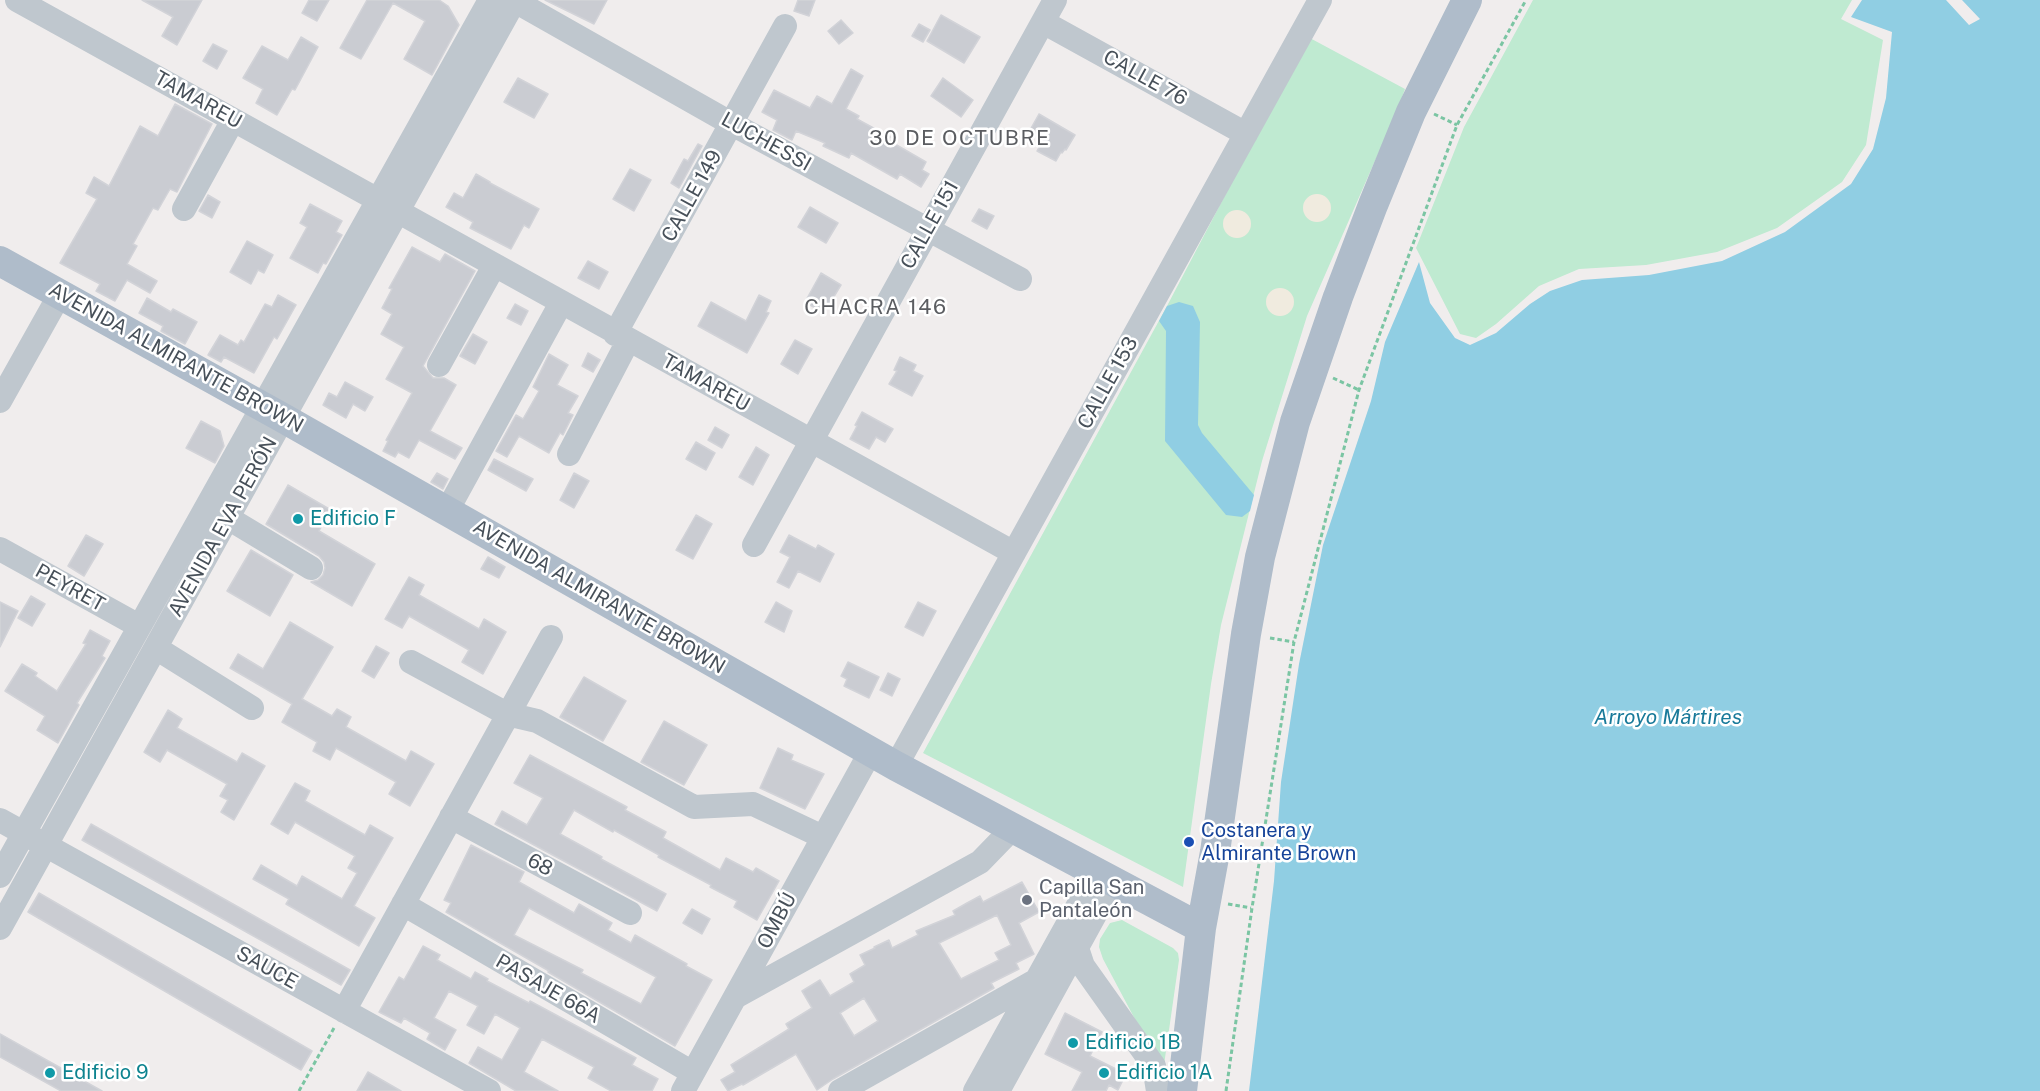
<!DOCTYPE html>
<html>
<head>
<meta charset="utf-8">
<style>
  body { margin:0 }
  canvas { display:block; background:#f0eded }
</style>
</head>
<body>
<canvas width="2040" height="1091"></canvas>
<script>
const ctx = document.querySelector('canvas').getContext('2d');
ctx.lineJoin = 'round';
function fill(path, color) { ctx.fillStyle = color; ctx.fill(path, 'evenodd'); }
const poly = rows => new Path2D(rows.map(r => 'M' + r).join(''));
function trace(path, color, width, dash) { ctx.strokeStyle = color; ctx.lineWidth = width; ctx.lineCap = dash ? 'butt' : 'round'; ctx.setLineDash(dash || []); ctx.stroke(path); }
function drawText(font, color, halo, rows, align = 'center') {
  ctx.font = font + ' "Public Sans",sans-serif'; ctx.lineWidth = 5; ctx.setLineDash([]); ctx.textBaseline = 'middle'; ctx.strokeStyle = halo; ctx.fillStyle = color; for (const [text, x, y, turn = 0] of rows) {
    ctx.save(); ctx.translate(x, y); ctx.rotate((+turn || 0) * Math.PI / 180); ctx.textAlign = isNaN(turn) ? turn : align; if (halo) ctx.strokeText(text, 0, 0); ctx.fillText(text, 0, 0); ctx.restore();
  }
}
fill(poly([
  [1533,0,1852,0,1841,19,1883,40,1866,145,1842,182,1777,228,1717,252,1646,265,1579,269,1539,286,1496,324,1476,338,1460,334,1416,248,1464,127],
  [1308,37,1405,89,1399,106,1307,316,1262,461,1221,625,1211,684,1183,887,923,753,1167,306],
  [1122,920,1173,948,1178,953,1179,960,1163,1072,1103,959,1099,947,1100,939,1110,923]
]), '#bfead1');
fill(poly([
  '1303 208a14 14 0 1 1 28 0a14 14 0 1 1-28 0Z',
  '1223 224a14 14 0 1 1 28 0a14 14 0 1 1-28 0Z',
  '1266 302a14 14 0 1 1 28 0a14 14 0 1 1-28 0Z'
]), '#f0ebdf');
fill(poly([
  [1862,0,1946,0,1969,25,1980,19,1962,0,2040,0,2040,1091,1249,1091,1274,881,1281,782,1299,664,1323,545,1371,401,1385,342,1419,262,1430,303,1455,338,1470,345,1496,333,1530,304,1550,291,1582,280,1649,275,1722,261,1785,232,1851,184,1873,149,1886,98,1892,32,1851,17],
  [1179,302,1193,306,1200,322,1198,425,1202,433,1254,495,1250,511,1242,517,1226,515,1165,441,1166,331,1159,321,1167,306]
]), '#90cee3');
const building = poly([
  [142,0,202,0,177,45,162,36,173,17,142,0],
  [309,0,329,0,317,21,302,13,309,0],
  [367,0,439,0,448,6,459,25,432,75,404,59,425,21,393,3,361,59,340,48,367,0],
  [545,0,607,0,594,24,545,0],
  [798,0,815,0,809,16,794,11,798,0],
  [941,15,980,37,964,63,927,41,941,15],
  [841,20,853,33,839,44,828,31,841,20],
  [919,24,930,30,923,42,912,36,919,24],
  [301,37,318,47,295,90,292,89,277,115,256,103,263,89,243,78,262,46,288,60,301,37],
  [213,44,227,51,217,69,203,61,213,44],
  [851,69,863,76,846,109,859,116,857,119,890,137,888,140,926,162,922,170,929,174,921,187,900,174,897,179,851,153,849,158,823,146,825,143,796,131,792,140,773,130,777,120,762,112,774,90,810,108,817,96,832,104,851,69],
  [518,78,548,94,534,118,504,102,518,78],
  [943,78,973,100,961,117,931,96,943,78],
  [175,104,212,124,177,192,170,189,158,210,153,208,133,244,137,246,127,264,157,281,150,293,127,280,115,301,96,291,100,284,60,263,97,199,86,193,94,177,109,186,140,126,158,136,175,104],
  [1039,114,1075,135,1066,150,1065,149,1062,153,1061,152,1056,161,1037,151,1044,138,1030,130,1039,114],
  [698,144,702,146,679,188,671,183,684,159,688,161,698,144],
  [630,169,651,180,634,211,613,199,630,169],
  [476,174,490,182,490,183,539,209,529,228,524,225,511,249,470,228,473,222,446,207,454,193,463,198,476,174],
  [208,195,220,202,212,218,199,211,208,195],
  [310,204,342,221,336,232,342,235,326,264,323,263,318,273,290,258,307,227,300,223,310,204],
  [810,207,838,223,826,243,798,227,810,207],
  [979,209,994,216,987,229,972,221,979,209],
  [247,241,273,255,264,273,258,270,251,284,230,272,247,241],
  [412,247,440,262,445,254,475,271,423,366,433,378,444,378,456,385,430,431,462,448,455,459,419,440,409,458,398,452,395,457,383,451,388,441,386,440,412,393,386,379,404,347,381,334,392,314,382,308,392,289,389,288,412,247],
  [588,261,608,272,599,289,578,278,588,261],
  [821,273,841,285,824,313,805,302,821,273],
  [278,295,296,305,277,339,274,337,254,373,224,357,221,362,208,355,220,335,238,345,241,340,244,342,265,304,272,307,278,295],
  [759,295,771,301,766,312,769,313,747,353,698,326,711,302,746,321,759,295],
  [147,298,171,312,173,309,197,322,185,344,161,331,163,326,139,313,147,298],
  [515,304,528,311,521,325,507,318,515,304],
  [473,334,487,342,475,364,460,356,473,334],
  [795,340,812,349,798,374,781,364,795,340],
  [588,353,600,360,593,372,582,366,588,353],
  [549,354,568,365,557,385,578,396,568,413,573,415,563,435,560,433,549,453,519,436,507,457,496,451,516,415,523,419,539,391,533,387,549,354],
  [900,357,916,365,913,371,923,376,912,396,889,384,897,371,894,370,900,357],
  [345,382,373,397,365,411,353,404,346,418,323,405,329,393,337,397,345,382],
  [862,412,893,429,885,442,876,437,869,449,850,439,857,426,855,425,862,412],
  [201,421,220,431,224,446,215,463,186,448,201,421],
  [715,427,729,435,722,448,708,440,715,427],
  [696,442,715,453,706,470,686,459,696,442],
  [756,447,769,455,753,485,739,477,756,447],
  [494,459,533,479,526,491,488,470,494,459],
  [437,473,448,479,443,489,431,482,437,473],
  [574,473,589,481,574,508,560,500,574,473],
  [288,485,331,510,319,531,375,564,352,606,311,582,318,580,323,575,325,568,324,562,319,556,266,524,288,485],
  [696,515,712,524,693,559,676,550,696,515],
  [86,535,103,544,84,576,68,566,86,535],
  [789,535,816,549,818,545,834,554,820,582,798,571,789,588,777,582,790,557,780,552,789,535],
  [251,550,293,575,270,616,227,591,251,550],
  [488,557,505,567,499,578,481,569,488,557],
  [409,577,424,585,419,595,479,629,484,619,506,632,483,674,462,662,469,650,409,616,402,628,385,619,409,577],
  [31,596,45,604,32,626,18,618,31,596],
  [0,602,18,611,0,647,0,602],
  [776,602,792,611,784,632,765,622,776,602],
  [918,602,936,611,923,636,905,627,918,602],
  [290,622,333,647,302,699,332,716,337,709,351,717,346,727,406,761,411,751,434,764,410,806,389,794,396,782,336,748,330,760,313,751,317,742,282,722,292,704,230,668,238,654,263,669,290,622],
  [90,630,110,641,102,656,105,658,77,703,79,705,58,743,37,730,45,716,5,691,22,664,37,673,35,676,57,691,86,644,83,643,90,630],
  [376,646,389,653,374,678,362,671,376,646],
  [848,662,879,677,869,698,844,686,847,679,841,676,848,662],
  [888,673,900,679,892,696,880,690,888,673],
  [584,677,626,701,603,741,560,717,584,677],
  [168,710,182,719,177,728,237,762,242,753,265,766,234,820,221,812,228,800,220,796,227,784,167,750,160,762,144,752,168,710],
  [664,721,707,745,684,785,641,762,664,721],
  [778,748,793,755,791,760,824,774,805,809,760,788,778,748],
  [530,755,627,807,625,810,666,832,663,838,720,870,726,858,753,872,756,868,779,881,757,920,734,907,737,901,710,887,711,885,658,857,659,855,614,830,613,832,574,810,560,834,602,857,601,859,666,894,657,911,495,824,502,811,527,825,543,798,514,783,530,755],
  [295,783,310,791,305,801,365,835,370,825,393,838,354,906,375,918,359,946,286,904,289,899,253,879,261,865,297,886,302,876,342,899,357,873,348,868,355,856,295,822,288,834,271,824,295,783],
  [91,824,350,970,341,985,82,840,91,824],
  [471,845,524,872,519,882,574,913,579,904,612,923,608,930,631,943,635,935,687,964,686,966,712,980,675,1046,548,972,549,971,446,912,451,903,444,900,471,845],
  [529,908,656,977,641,1004,581,973,583,970,514,935,529,908],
  [1022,882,1039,912,1019,923,1034,954,1016,963,1019,969,991,983,994,988,833,1079,817,1090,796,1054,743,1085,742,1084,728,1091,721,1080,735,1072,731,1065,789,1029,786,1024,812,1008,802,991,820,980,830,996,854,982,850,974,865,965,860,955,875,948,874,947,889,940,892,948,918,935,916,931,955,915,953,911,967,903,980,896,983,902,1022,882],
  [997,915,1011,945,995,953,999,960,961,979,939,943,997,915],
  [864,998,878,1021,854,1036,840,1013,864,998],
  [39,893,312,1051,301,1070,28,912,39,893],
  [692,909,710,919,702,934,683,923,692,909],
  [423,946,440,955,437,960,471,979,475,972,488,979,487,981,529,1003,530,1001,636,1058,632,1065,658,1079,652,1091,611,1091,588,1078,594,1067,542,1039,524,1072,558,1091,516,1091,469,1063,478,1047,502,1060,520,1028,495,1014,484,1034,467,1025,478,1006,449,991,434,1018,456,1030,445,1050,427,1039,430,1033,404,1018,401,1023,379,1012,399,977,404,980,423,946],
  [1065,1013,1102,1032,1090,1056,1126,1074,1118,1090,1109,1085,1106,1091,1072,1091,1082,1072,1045,1054,1065,1013],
  [0,1034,102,1091,61,1091,0,1057,0,1034],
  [368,1072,401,1091,357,1091,368,1072]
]);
fill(building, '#caccd2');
trace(building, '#d2d3d8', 1.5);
trace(poly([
  [1434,114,1457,125],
  [1333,378,1359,390],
  [1270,638,1294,642],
  [1228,904,1251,908],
  [299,1091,334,1028],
  [1226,1091,1252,908,1294,642,1359,390,1457,125,1526,0]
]), '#7bc5a3', 3, [4.5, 3]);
trace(poly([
  [17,0,378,200],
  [515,1,732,124,1020,279],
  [1043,22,1246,134],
  [184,209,233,120],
  [399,212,1014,553],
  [615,334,785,26],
  [439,365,494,266],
  [0,401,60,294],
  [569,454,628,341],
  [447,511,561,303],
  [228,518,311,568],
  [754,545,1055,0],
  [0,549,139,626],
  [156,648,252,708],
  [411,662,507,714,537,721,694,807,753,804,823,837],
  [896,766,1320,0],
  [451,817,630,913],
  [0,820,489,1091],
  [0,876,490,0],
  [403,904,693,1073],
  [0,928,515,0],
  [1077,948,1083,966,1154,1066,1158,1091],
  [737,996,980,862,1013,828],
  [344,1011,551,637],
  [683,1091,871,751],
  [840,1091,1037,980],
  [975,1091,1096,873],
  [998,1091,1113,882]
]), '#bfc7ce', 24);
trace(poly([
  [0,261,283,418,896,766,1201,928],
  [1182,1091,1201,928,1215,852,1246,634,1260,557,1295,422,1338,297,1373,205,1411,112,1467,0]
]), '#afbcca', 30);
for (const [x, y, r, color] of [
  [298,519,6,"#0f9aa8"],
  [1189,842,6,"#1a4fb4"],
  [1027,900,6,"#6b7280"],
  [1073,1043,6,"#0f9aa8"],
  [50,1073,6,"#0f9aa8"],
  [1104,1073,6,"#0f9aa8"]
]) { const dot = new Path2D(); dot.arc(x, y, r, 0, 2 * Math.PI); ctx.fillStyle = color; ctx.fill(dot); trace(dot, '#fff', 2); }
drawText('20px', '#475059', '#fff', [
  ["CALLE 76",1145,78,29],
  ["TAMAREU",198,100,29],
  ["LUCHESSI",766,142,29],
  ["CALLE 149",692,196,-61],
  ["CALLE 151",930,225,-61],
  ["AVENIDA ALMIRANTE BROWN",176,358,29],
  ["TAMAREU",706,383,29],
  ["CALLE 153",1108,383,-61],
  ["AVENIDA EVA PERÓN",223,527,-61],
  ["PEYRET",70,588,29],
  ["AVENIDA ALMIRANTE BROWN",599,597,30],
  ["68",540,865,28],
  ["OMBÚ",777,921,-62],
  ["SAUCE",267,968,29],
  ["PASAJE 66A",548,989,30]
]);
drawText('20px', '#0d838f', '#fff', [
  ["Edificio F",310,519],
  ["Edificio 1B",1085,1043],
  ["Edificio 9",62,1073],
  ["Edificio 1A",1116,1073]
], 'left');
drawText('20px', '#164399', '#fff', [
  ["Costanera y",1201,831],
  ["Almirante Brown",1201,854]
], 'left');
drawText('20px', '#5b616d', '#fff', [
  ["Capilla San",1039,888],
  ["Pantaleón",1039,911]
], 'left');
ctx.letterSpacing = '1.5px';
drawText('21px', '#5b5d61', '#fff', [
  ["30 DE OCTUBRE",960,139],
  ["CHACRA 146",876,308]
]);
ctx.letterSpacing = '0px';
drawText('italic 21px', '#197a9a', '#fff', [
  ["Arroyo Mártires",1668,718]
]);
</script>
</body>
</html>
